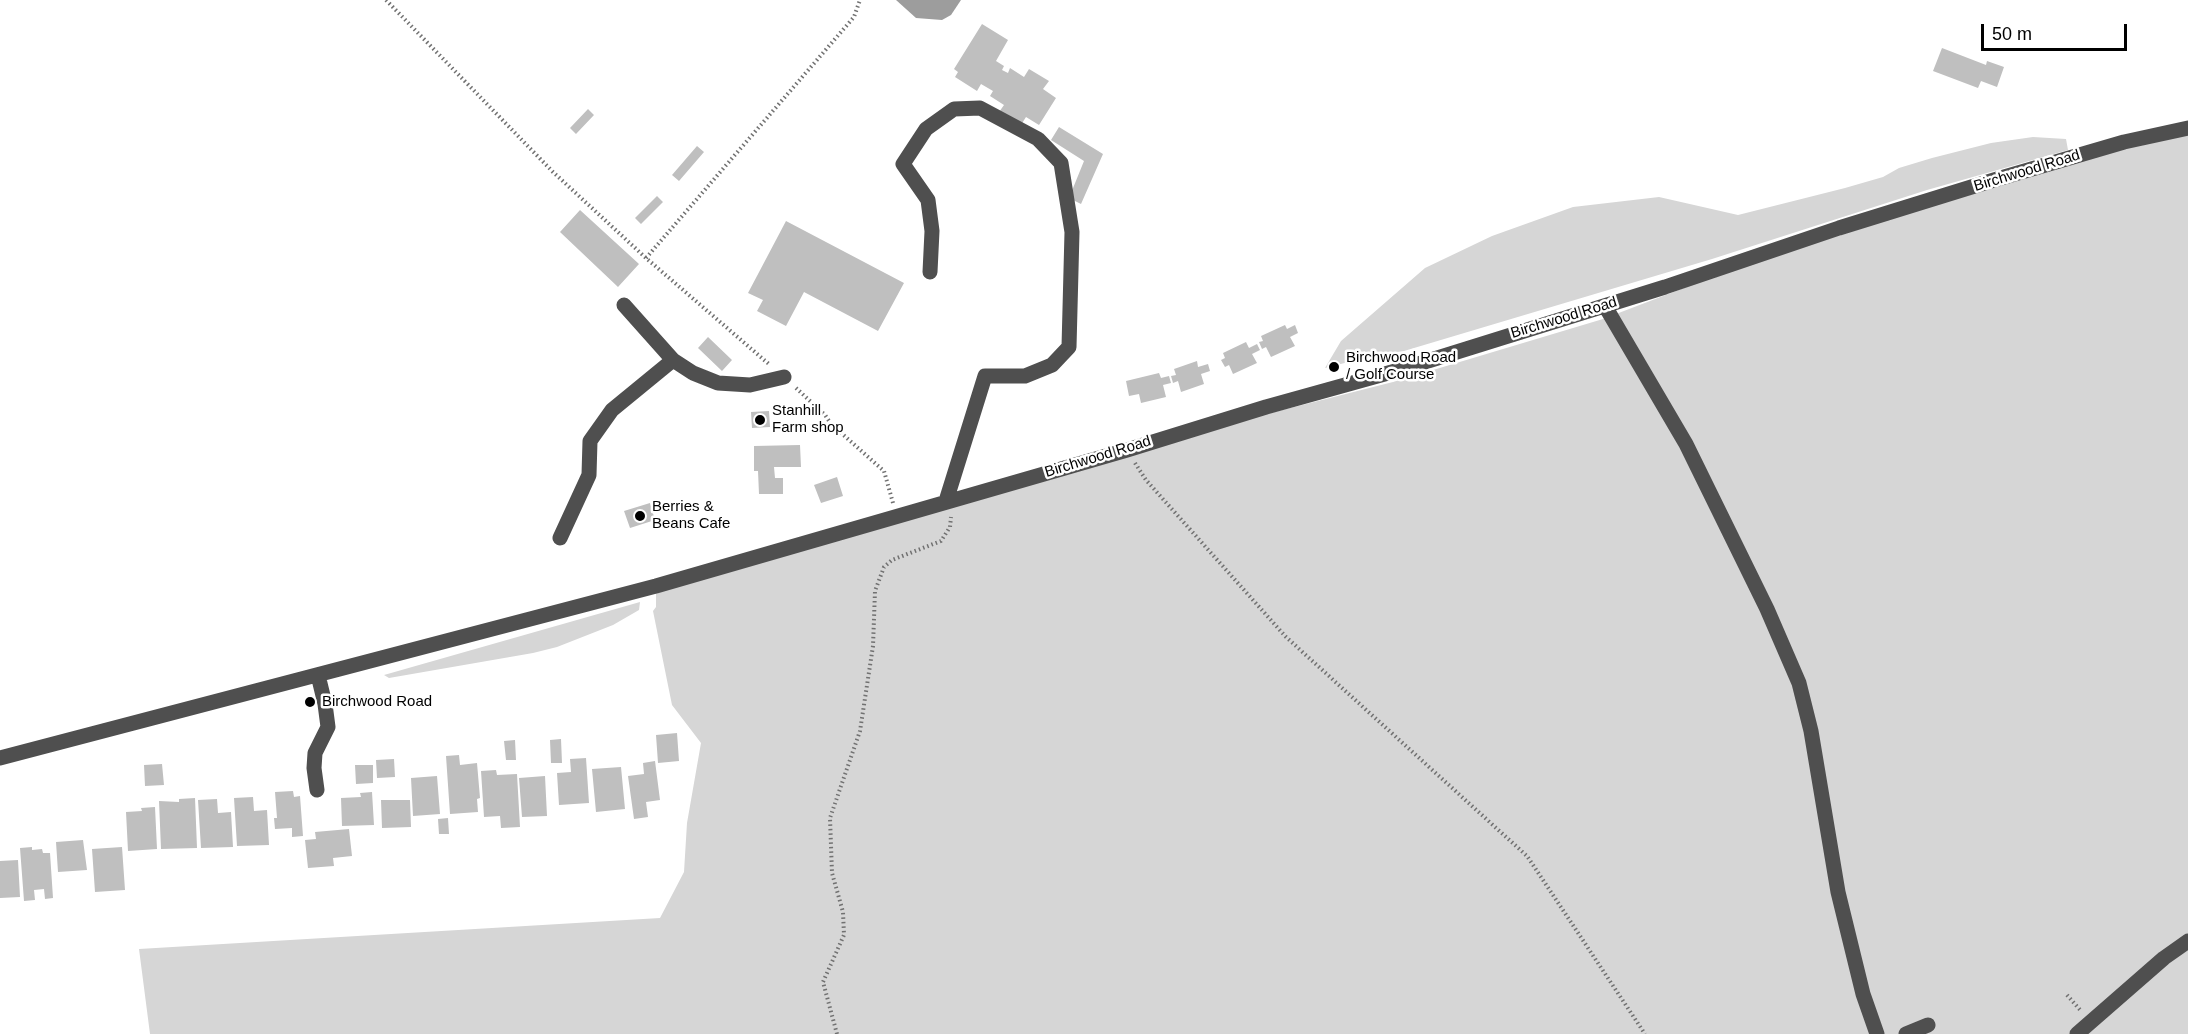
<!DOCTYPE html>
<html>
<head>
<meta charset="utf-8">
<style>
  body { margin:0 }
  #map { position:relative; width:2188px; height:1034px; overflow:hidden; background:#fff; font-family:Helvetica,sans-serif }
  canvas { display:block }
  .scale { position:absolute; left:1981px; top:24px; width:146px; height:27px; box-sizing:border-box; border:3px solid #000; border-top:0; padding-left:8px; font-size:18px; line-height:21px; white-space:nowrap; color:#000; -webkit-text-stroke:4px #fff; paint-order:stroke }
</style>
</head>
<body>
<div id="map">
<canvas width="2188" height="1034"></canvas>
<div class="scale">50 m</div>
</div>
<script>
const ctx = document.querySelector('canvas').getContext('2d');
ctx.lineJoin = 'round';
function fill(path, color) { ctx.fillStyle = color; ctx.fill(path, 'evenodd'); }
const poly = rows => new Path2D(rows.map(r => 'M' + r).join(''));
function trace(path, color, width, dash) { ctx.strokeStyle = color; ctx.lineWidth = width; ctx.lineCap = dash ? 'butt' : 'round'; ctx.setLineDash(dash || []); ctx.stroke(path); }
function drawText(font, color, halo, rows, align = 'center') {
  ctx.font = font + ' Helvetica,sans-serif'; ctx.lineWidth = 5; ctx.setLineDash([]); ctx.textBaseline = 'middle'; ctx.strokeStyle = halo; ctx.fillStyle = color; for (const [text, x, y, turn = 0] of rows) {
    ctx.save(); ctx.translate(x, y); ctx.rotate((+turn || 0) * Math.PI / 180); ctx.textAlign = isNaN(turn) ? turn : align; if (halo) ctx.strokeText(text, 0, 0); ctx.fillText(text, 0, 0); ctx.restore();
  }
}
fill(poly([
  [2188,129,2188,1034,150,1034,139,949,660,918,684,872,687,823,701,743,672,705,653,611,656,607,656,586,1231,423,1393,382,1603,319,1838,229],
  [2033,137,2066,139,2068,150,1927,190,1712,259,1404,351,1376,355,1325,368,1341,341,1425,268,1492,236,1573,207,1659,197,1738,215,1845,188,1883,177,1899,168,1932,158,1991,143],
  [640,602,639,610,613,625,557,647,533,653,389,678,384,675]
]), '#d6d6d6');
fill(poly([
  [896,0,961,0,951,15,942,20,916,18]
]), '#9d9d9d');
fill(poly([
  [982,24,1008,40,996,61,1004,66,1002,70,1008,73,1010,68,1024,77,1029,69,1049,81,1043,89,1056,98,1039,125,1026,117,1019,128,997,115,1004,105,990,96,993,91,981,84,977,91,955,77,958,72,954,69],
  [1942,48,1986,65,1987,61,2004,67,1997,87,1981,81,1978,88,1933,71],
  [588,109,594,115,576,134,570,128],
  [1059,127,1103,154,1081,204,1069,198,1084,161,1051,140],
  [697,146,704,152,679,181,672,175],
  [657,196,663,202,641,224,635,218],
  [580,210,639,264,618,287,560,232],
  [786,221,904,283,878,331,804,292,786,326,757,311,763,300,748,293],
  [1285,325,1287,329,1295,325,1298,333,1290,337,1295,346,1271,357,1266,347,1262,349,1259,342,1263,341,1261,336],
  [708,337,732,360,722,371,698,348],
  [1246,342,1249,348,1257,344,1260,350,1252,354,1257,363,1233,374,1229,365,1225,367,1221,360,1225,358,1223,353],
  [1197,361,1198,367,1208,364,1210,371,1201,374,1204,384,1181,392,1178,381,1173,383,1171,376,1176,375,1174,369],
  [1159,373,1161,378,1169,376,1171,383,1163,385,1166,397,1141,403,1139,394,1129,396,1126,381],
  [769,411,770,427,752,428,751,412],
  [800,445,801,467,774,467,775,478,783,478,783,494,759,494,758,471,754,471,754,446],
  [837,477,843,496,821,503,814,485],
  [650,503,655,520,630,528,624,511],
  [677,733,679,761,658,763,656,735],
  [561,739,562,763,551,763,550,740],
  [515,740,516,760,506,760,504,741],
  [459,755,460,765,477,763,480,798,477,799,478,812,450,814,446,756],
  [586,758,589,803,559,805,557,773,571,772,570,759],
  [394,759,395,777,377,778,376,760],
  [655,761,660,800,646,802,648,817,634,819,628,776,644,774,643,763],
  [162,764,164,785,145,786,144,765],
  [355,765,373,765,373,783,356,784],
  [621,767,625,809,596,812,592,769],
  [496,770,497,775,517,774,520,827,501,828,500,816,484,817,481,771],
  [437,776,440,814,413,816,411,778],
  [545,776,547,816,522,817,519,778],
  [293,791,294,797,300,796,303,836,292,837,292,828,275,829,274,818,277,818,275,792],
  [372,792,374,825,342,826,341,798,361,797,360,793],
  [253,797,254,811,267,810,269,845,237,846,234,798],
  [195,798,197,848,161,849,159,801,179,802,179,799],
  [217,799,218,813,231,812,233,847,201,848,198,800],
  [381,800,410,800,411,827,382,828],
  [155,807,157,849,128,851,126,812,142,811,141,808],
  [448,818,449,834,439,834,438,819],
  [349,829,352,856,333,858,334,866,308,868,305,840,316,839,315,832],
  [83,840,87,870,58,872,56,842],
  [32,847,32,850,42,849,43,853,50,853,53,898,45,899,44,889,34,890,35,900,24,901,20,848],
  [122,847,125,890,95,892,92,849],
  [18,860,20,897,0,898,0,861]
]), '#bfbfbf');
trace(poly([
  [386,0,553,172,646,258,770,365],
  [646,258,854,17,860,0],
  [796,388,825,415,831,424,884,471,893,503],
  [1135,463,1146,480,1286,637,1527,856,1645,1034],
  [2067,995,2081,1011],
  [837,1034,823,982,844,935,843,912,832,873,830,818,860,731,873,646,875,591,884,567,892,560,941,541,950,527,951,517]
]), '#717171', 4, [1.5, 3]);
trace(poly([
  [930,272,932,231,928,200,903,164,926,129,954,109,980,108,1038,139,1061,163,1072,232,1069,347,1052,365,1025,376,985,376,946,501],
  [624,305,673,360,693,373,718,383,750,385,784,377],
  [1605,306,1686,444,1767,609,1799,683,1811,731,1838,892,1863,994,1877,1034],
  [560,538,589,475,590,441,612,410,673,360],
  [0,758,656,586,1127,450,1266,407,1399,370,1665,287,1839,228,1994,180,2124,142,2188,128],
  [317,790,314,768,315,753,328,727,325,704,318,675],
  [1906,1034,1928,1025],
  [2077,1034,2164,958,2188,941]
]), '#4f4f4f', 15);
for (const [x, y, r, color] of [
  [1334,367,6,"#000"],
  [760,420,6,"#000"],
  [640,516,6,"#000"],
  [310,702,6,"#000"]
]) { const dot = new Path2D(); dot.arc(x, y, r, 0, 2 * Math.PI); ctx.fillStyle = color; ctx.fill(dot); trace(dot, '#fff', 2); }
drawText('15px', '#000', '#fff', [
  ["Birchwood Road",2027,171,-17],
  ["Birchwood Road",1564,318,-17],
  ["Birchwood Road",1098,457,-17]
]);
drawText('15px', '#000', '#fff', [
  ["Birchwood Road",1346,358],
  ["/ Golf Course",1346,375],
  ["Stanhill",772,411],
  ["Farm shop",772,428],
  ["Berries &",652,507],
  ["Beans Cafe",652,524],
  ["Birchwood Road",322,702]
], 'left');
</script>
</body>
</html>
